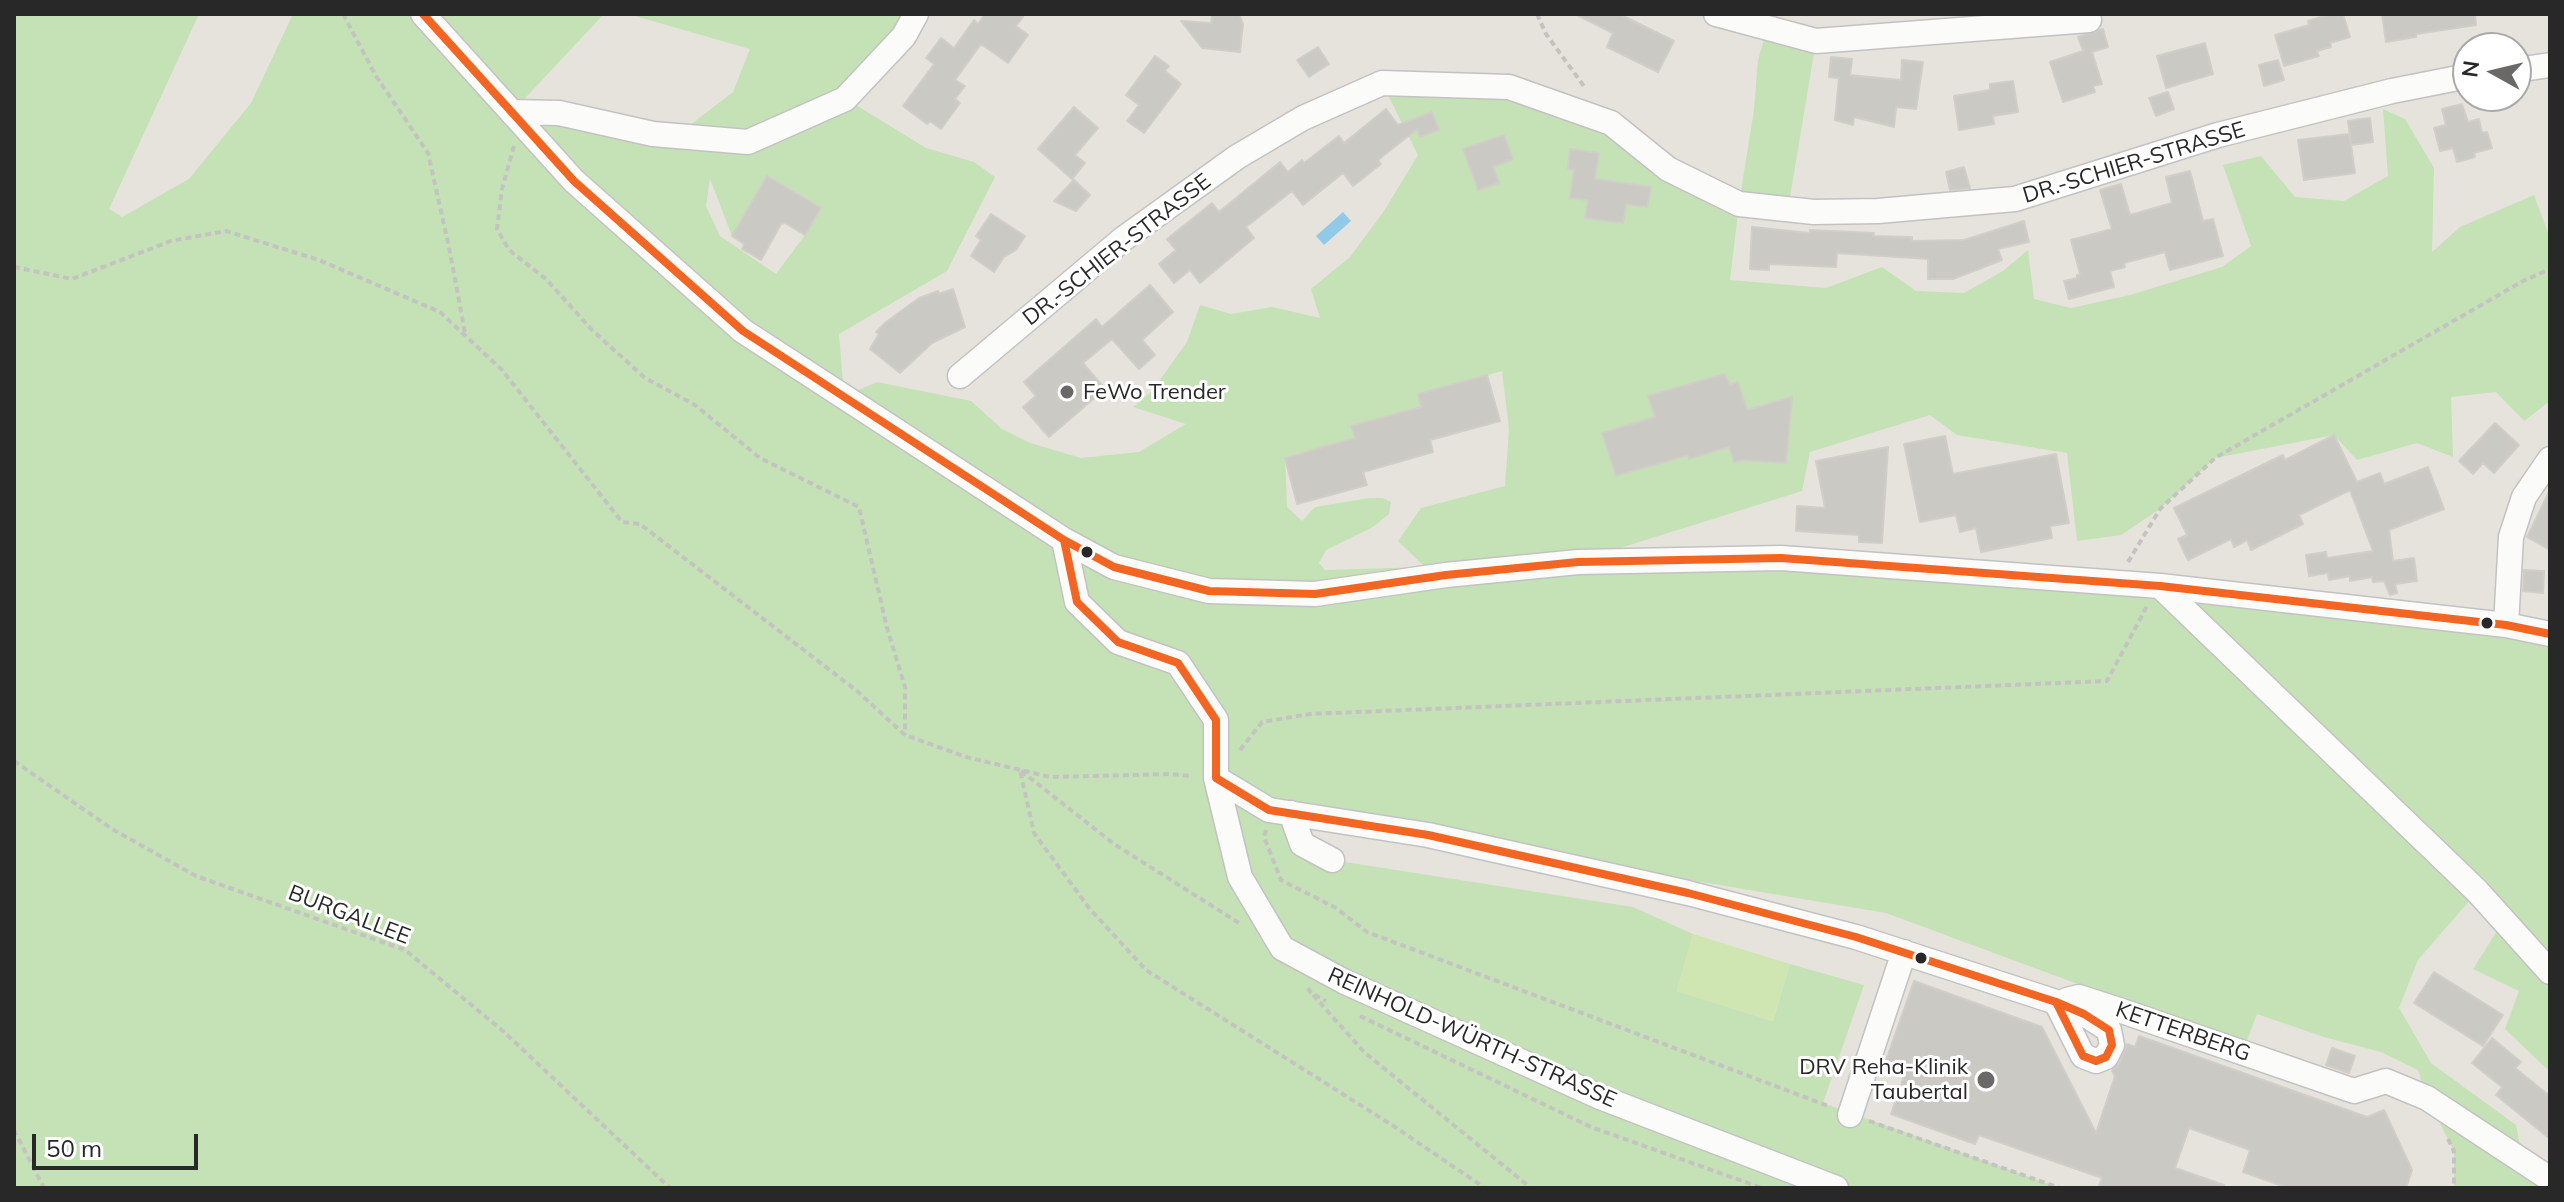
<!DOCTYPE html>
<html>
<head>
<meta charset="utf-8">
<style>
  body { margin:0 }
  #map { position:relative; width:2564px; height:1202px; overflow:hidden; background:#e6e3dd; font-family:Mulish,sans-serif }
  canvas { display:block }
  .frame { position:absolute; inset:0; border:16px solid #282828; pointer-events:none }
  .north { position:absolute; left:2452px; top:32px; width:80px; height:80px; box-sizing:border-box; background:#fff; border:2px solid #a9a9a9; border-radius:50%; rotate:278deg; font-size:22px; font-weight:700; line-height:32px; text-align:center; color:#282828 }
  .north::after { content:''; display:block; margin:auto; width:28px; height:36px; background:#6a6967; clip-path:polygon(50% 0,100% 100%,50% 72%,0 100%) }
  .scale { position:absolute; left:32px; top:1134px; width:166px; height:36px; box-sizing:border-box; border:4px solid #282828; border-top:0; padding-left:10px; font-size:24px; line-height:28px; white-space:nowrap; color:#282828; -webkit-text-stroke:6px #fff; paint-order:stroke }
</style>
</head>
<body>
<div id="map">
<canvas width="2564" height="1202"></canvas>
<div class="frame"></div>
<div class="north">N</div>
<div class="scale">50 m</div>
</div>
<script>
const ctx = document.querySelector('canvas').getContext('2d');
ctx.lineJoin = 'round';
function fill(path, color) { ctx.fillStyle = color; ctx.fill(path, 'evenodd'); }
const poly = rows => new Path2D(rows.map(r => 'M' + r).join(''));
function trace(path, color, width, dash) { ctx.strokeStyle = color; ctx.lineWidth = width; ctx.lineCap = dash ? 'butt' : 'round'; ctx.setLineDash(dash || []); ctx.stroke(path); }
function drawText(font, color, halo, rows, align = 'center') {
  ctx.font = font + ' Mulish,sans-serif'; ctx.lineWidth = 6; ctx.setLineDash([]); ctx.textBaseline = 'middle'; ctx.strokeStyle = halo; ctx.fillStyle = color; for (const [text, x, y, turn = 0] of rows) {
    ctx.save(); ctx.translate(x, y); ctx.rotate((+turn || 0) * Math.PI / 180); ctx.textAlign = isNaN(turn) ? turn : align; if (halo) ctx.strokeText(text, 0, 0); ctx.fillText(text, 0, 0); ctx.restore();
  }
}
fill(poly([
  [14,14,199,14,109,209,122,217,189,179,251,103,293,14,604,14,513,111,676,136,733,92,750,49,628,14,916,14,846,99,926,148,974,162,995,177,947,271,839,334,844,396,877,382,971,401,1002,429,1030,443,1081,458,1139,452,1186,424,1133,407,1152,391,1187,342,1200,305,1231,314,1272,307,1320,318,1311,289,1350,257,1384,211,1418,155,1382,83,1509,87,1611,123,1739,203,1754,110,1758,60,1767,29,1816,41,1788,209,1739,204,1730,280,1826,288,1882,267,1916,291,1964,293,2003,271,2028,250,2034,299,2071,308,2130,295,2222,267,2251,246,2223,165,2261,156,2295,197,2344,201,2388,176,2383,109,2405,119,2434,168,2432,252,2460,227,2534,195,2550,238,2550,401,2524,421,2496,392,2451,397,2453,457,2417,443,2357,460,2334,435,2215,458,2160,509,2121,535,2077,541,2067,453,1957,435,1930,415,1810,452,1802,491,1582,560,1781,558,2550,634,2550,952,2537,945,2550,955,2550,1072,2505,1029,2519,991,2473,969,2504,920,2477,892,2418,960,2399,1008,2431,1063,2516,1125,2523,1161,2550,1188,2454,1188,2454,1151,2427,1098,2418,1070,2381,1052,2324,1037,2257,1014,2245,1046,1886,913,1292,813,1332,860,1633,907,1693,934,1677,991,1773,1021,1790,964,1864,985,1823,1103,2060,1188,14,1188],
  [767,176,820,208,805,235,776,274,720,236,706,206,710,179,732,236],
  [1502,371,1509,429,1505,486,1421,508,1398,541,1425,567,1325,570,1319,563,1326,550,1373,527,1389,514,1391,502,1382,498,1369,498,1315,507,1302,521,1287,507,1285,457,1355,438,1352,427,1421,407,1418,394]
]), '#c4e2b5');
fill(poly([
  [1693,934,1790,964,1773,1021,1677,991]
]), '#cfe6b3');
fill(poly([
  [1343,212,1351,221,1324,245,1316,236]
]), '#91cae8');
const building = poly([
  [985,14,1025,14,1016,26,1028,35,1008,63,981,44,955,80,965,86,955,99,960,103,941,129,930,121,927,124,903,106,934,64,926,58,941,38,954,48,974,20,978,24,985,14],
  [1212,14,1239,14,1243,24,1240,52,1202,48,1181,21,1211,23,1212,14],
  [1575,14,1619,14,1674,41,1658,72,1607,47,1613,33,1575,14],
  [2331,14,2343,14,2350,37,2330,43,2331,47,2317,51,2319,56,2284,66,2275,35,2309,25,2308,21,2331,14],
  [2382,14,2475,14,2476,25,2416,34,2416,37,2386,42,2382,14],
  [2103,29,2108,47,2092,52,2102,84,2093,86,2095,92,2063,102,2050,62,2083,51,2078,37,2103,29],
  [2205,43,2213,74,2166,88,2157,56,2205,43],
  [1318,47,1329,64,1309,77,1297,60,1318,47],
  [1155,56,1169,66,1165,71,1181,84,1144,133,1127,121,1139,105,1126,95,1155,56],
  [1831,57,1852,59,1850,75,1901,80,1902,60,1923,62,1916,109,1896,107,1894,127,1854,117,1853,125,1835,120,1839,78,1829,77,1831,57],
  [2278,60,2284,80,2264,86,2259,65,2278,60],
  [2013,81,2018,112,1993,116,1994,124,1959,130,1954,96,1990,90,1990,84,2013,81],
  [2168,92,2174,109,2156,116,2149,98,2168,92],
  [2462,104,2468,122,2479,119,2482,133,2487,132,2492,148,2474,153,2475,157,2457,162,2453,148,2440,151,2434,128,2446,125,2442,109,2462,104],
  [1074,107,1098,128,1075,155,1085,163,1072,179,1038,149,1074,107],
  [1386,109,1398,125,1432,112,1439,130,1420,137,1417,129,1378,160,1381,164,1353,186,1343,173,1303,205,1292,191,1246,227,1254,238,1200,283,1190,270,1174,283,1159,264,1176,250,1167,239,1212,203,1219,212,1280,162,1288,172,1302,160,1304,163,1339,136,1344,143,1386,109],
  [2370,118,2373,142,2351,145,2355,173,2304,180,2298,140,2349,134,2351,144,2348,121,2370,118],
  [1504,135,1513,159,1493,167,1499,183,1478,190,1463,149,1504,135],
  [1570,149,1599,153,1595,179,1651,187,1647,207,1626,204,1623,223,1585,218,1588,200,1570,198,1574,170,1568,169,1570,149],
  [1964,167,1970,188,1950,190,1946,172,1964,167],
  [2190,171,2203,221,2213,219,2223,256,2170,270,2165,252,2124,263,2125,267,2110,271,2114,287,2069,299,2064,281,2077,278,2077,275,2080,274,2071,240,2112,229,2100,190,2121,184,2130,215,2172,203,2166,177,2190,171],
  [767,176,821,208,805,235,785,223,781,224,761,260,742,249,744,244,732,236,767,176],
  [1074,180,1090,195,1076,211,1054,201,1074,180],
  [991,214,1025,236,1016,250,1004,257,994,272,971,256,981,240,976,236,991,214],
  [2024,221,2029,242,1998,249,2002,260,1953,279,1928,279,1928,259,1837,253,1836,267,1769,264,1769,270,1750,269,1752,227,1810,233,1810,230,1874,233,1873,236,1912,237,1912,241,1964,240,2024,221],
  [1150,285,1173,312,1142,340,1155,355,1139,369,1112,339,1083,363,1105,389,1049,437,1023,407,1036,396,1024,382,1096,319,1102,327,1150,285],
  [953,289,965,327,932,343,900,373,870,349,879,334,876,332,886,322,919,298,938,291,939,294,953,289],
  [1724,374,1730,385,1738,382,1747,410,1792,397,1786,463,1742,460,1734,462,1729,447,1689,459,1688,455,1616,476,1602,433,1655,417,1648,396,1724,374],
  [1487,375,1500,421,1430,440,1433,452,1363,472,1367,485,1297,504,1285,458,1355,438,1351,426,1421,407,1418,394,1487,375],
  [2495,423,2519,445,2494,473,2483,463,2473,474,2459,461,2495,423],
  [2334,435,2357,482,2380,473,2384,484,2428,467,2444,509,2389,530,2393,561,2414,558,2417,581,2395,584,2397,593,2390,595,2384,581,2373,582,2372,577,2350,581,2350,576,2329,580,2328,573,2309,576,2306,555,2326,552,2327,558,2373,551,2350,490,2299,515,2303,524,2251,550,2247,540,2234,547,2231,539,2188,560,2178,539,2187,535,2174,508,2283,455,2285,460,2334,435],
  [1945,436,1953,474,2056,454,2069,523,2050,526,2052,538,1981,552,1976,528,1960,532,1956,515,1920,522,1904,444,1945,436],
  [1888,447,1882,543,1859,542,1859,535,1796,531,1797,506,1825,508,1816,461,1888,447],
  [2550,490,2550,550,2527,537,2550,490],
  [2524,570,2544,571,2543,593,2523,591,2524,570],
  [2434,972,2503,1015,2483,1046,2414,1003,2434,972],
  [1914,981,2042,1027,2096,1133,2115,1076,2112,1071,2119,1064,2127,1044,2135,1047,2139,1036,2367,1117,2384,1110,2412,1170,2406,1188,2288,1188,2243,1172,2250,1150,2189,1128,2175,1168,2224,1185,2224,1188,2098,1188,2102,1178,1979,1135,1975,1144,1891,1114,1905,1073,1884,1066,1914,981],
  [2492,1038,2521,1062,2515,1068,2550,1096,2550,1139,2496,1095,2502,1087,2472,1063,2492,1038],
  [2332,1048,2355,1056,2349,1073,2326,1065,2332,1048]
]);
fill(building, '#cbc9c4');
trace(building, '#d1cec9', 2);
const minor = poly([
  [423,14,574,181,743,331,1064,540,1114,567,1209,591,1315,594,1446,575,1578,562,1781,558,2160,586,2506,625,2550,634],
  [1716,14,1816,41,2089,20],
  [2516,70,2550,65],
  [512,112,559,113,653,134,748,142,845,99,904,36,916,14],
  [960,376,1123,239,1237,157,1303,118,1382,83,1509,87,1611,123,1668,169,1739,204,1814,212,1878,211,2015,199,2218,135,2392,91,2468,76],
  [1064,540,1077,602,1118,642,1178,663,1216,720,1216,778,1269,810,1428,835,1688,893,1856,937,2056,1002,2084,1014,2109,1030,2112,1045,2106,1057,2096,1061,2083,1056,2056,1002],
  [2160,586,2477,891,2550,972],
  [2506,625,2511,537,2524,497,2550,459],
  [1216,778,1240,877,1282,948,1345,982,1600,1097,1836,1188],
  [1291,813,1302,844,1332,860],
  [2067,1000,2079,997,2119,1010,2354,1091,2386,1081,2427,1098,2550,1179],
  [1850,1115,1904,952]
]);
trace(minor, '#c3c2c3', 27);
trace(poly([
  [343,14,376,76,428,153,449,247,465,333],
  [1537,14,1546,34,1586,89],
  [514,146,502,189,497,229,509,250,546,279,592,330,645,378,695,405,760,458,859,507,887,628,905,687,905,735],
  [14,267,72,279,171,241,226,231,319,260,440,312,502,370,622,522,640,524,857,691,905,735,966,757,1050,777,1170,774,1192,776],
  [2128,562,2160,509,2215,458,2523,281,2550,269],
  [1240,750,1262,722,1310,714,2107,681,2147,606],
  [14,761,112,829,196,876,405,950,503,1031,670,1188],
  [1266,830,1264,837,1281,880,1336,908,1367,932,1831,1107],
  [1239,923,1114,844,1020,770,1034,833,1089,908,1146,970,1395,1127,1485,1188],
  [1308,988,1311,993,1326,1001],
  [1313,995,1364,1052,1531,1188],
  [1360,1016,1591,1127,1762,1188],
  [1869,1121,2060,1188],
  [14,1130,44,1188],
  [2448,1139,2454,1151,2454,1188]
]), '#c4c3c2', 4, [6, 4]);
trace(minor, '#fbfbfa', 24);
trace(poly([
  [423,14,574,181,743,331,1064,540,1114,567,1209,591,1315,594,1446,575,1578,562,1781,558,2160,586,2506,625,2550,634],
  [1064,540,1077,602,1118,642,1178,663,1216,720,1216,778,1269,810,1428,835,1688,893,1856,937,2056,1002],
  [2056,1002,2084,1014,2109,1030,2112,1045,2106,1057,2096,1061,2083,1056,2056,1002]
]), '#f26522', 8);
for (const [x, y, r, color] of [
  [1067,392,8,"#6a6967"],
  [1087,552,7,"#282828"],
  [2487,623,7,"#282828"],
  [1921,958,7,"#282828"],
  [1986,1080,10,"#6a6967"]
]) { const dot = new Path2D(); dot.arc(x, y, r, 0, 2 * Math.PI); ctx.fillStyle = color; ctx.fill(dot); trace(dot, '#fff', 3); }
drawText('22px', '#282828', '#fff', [
  ["DR.-SCHIER-STRASSE",2134,163,-17],
  ["DR.-SCHIER-STRASSE",1117,250,-38],
  ["BURGALLEE",349,915,21],
  ["KETTERBERG",2183,1032,19],
  ["REINHOLD-WÜRTH-STRASSE",1472,1038,24]
]);
drawText('22px', '#282828', '#fff', [
  ["FeWo Trender",1083,392],
  ["DRV Reha-Klinik",1968,1067,"right"],
  ["Taubertal",1968,1092,"right"]
], 'left');
</script>
</body>
</html>
